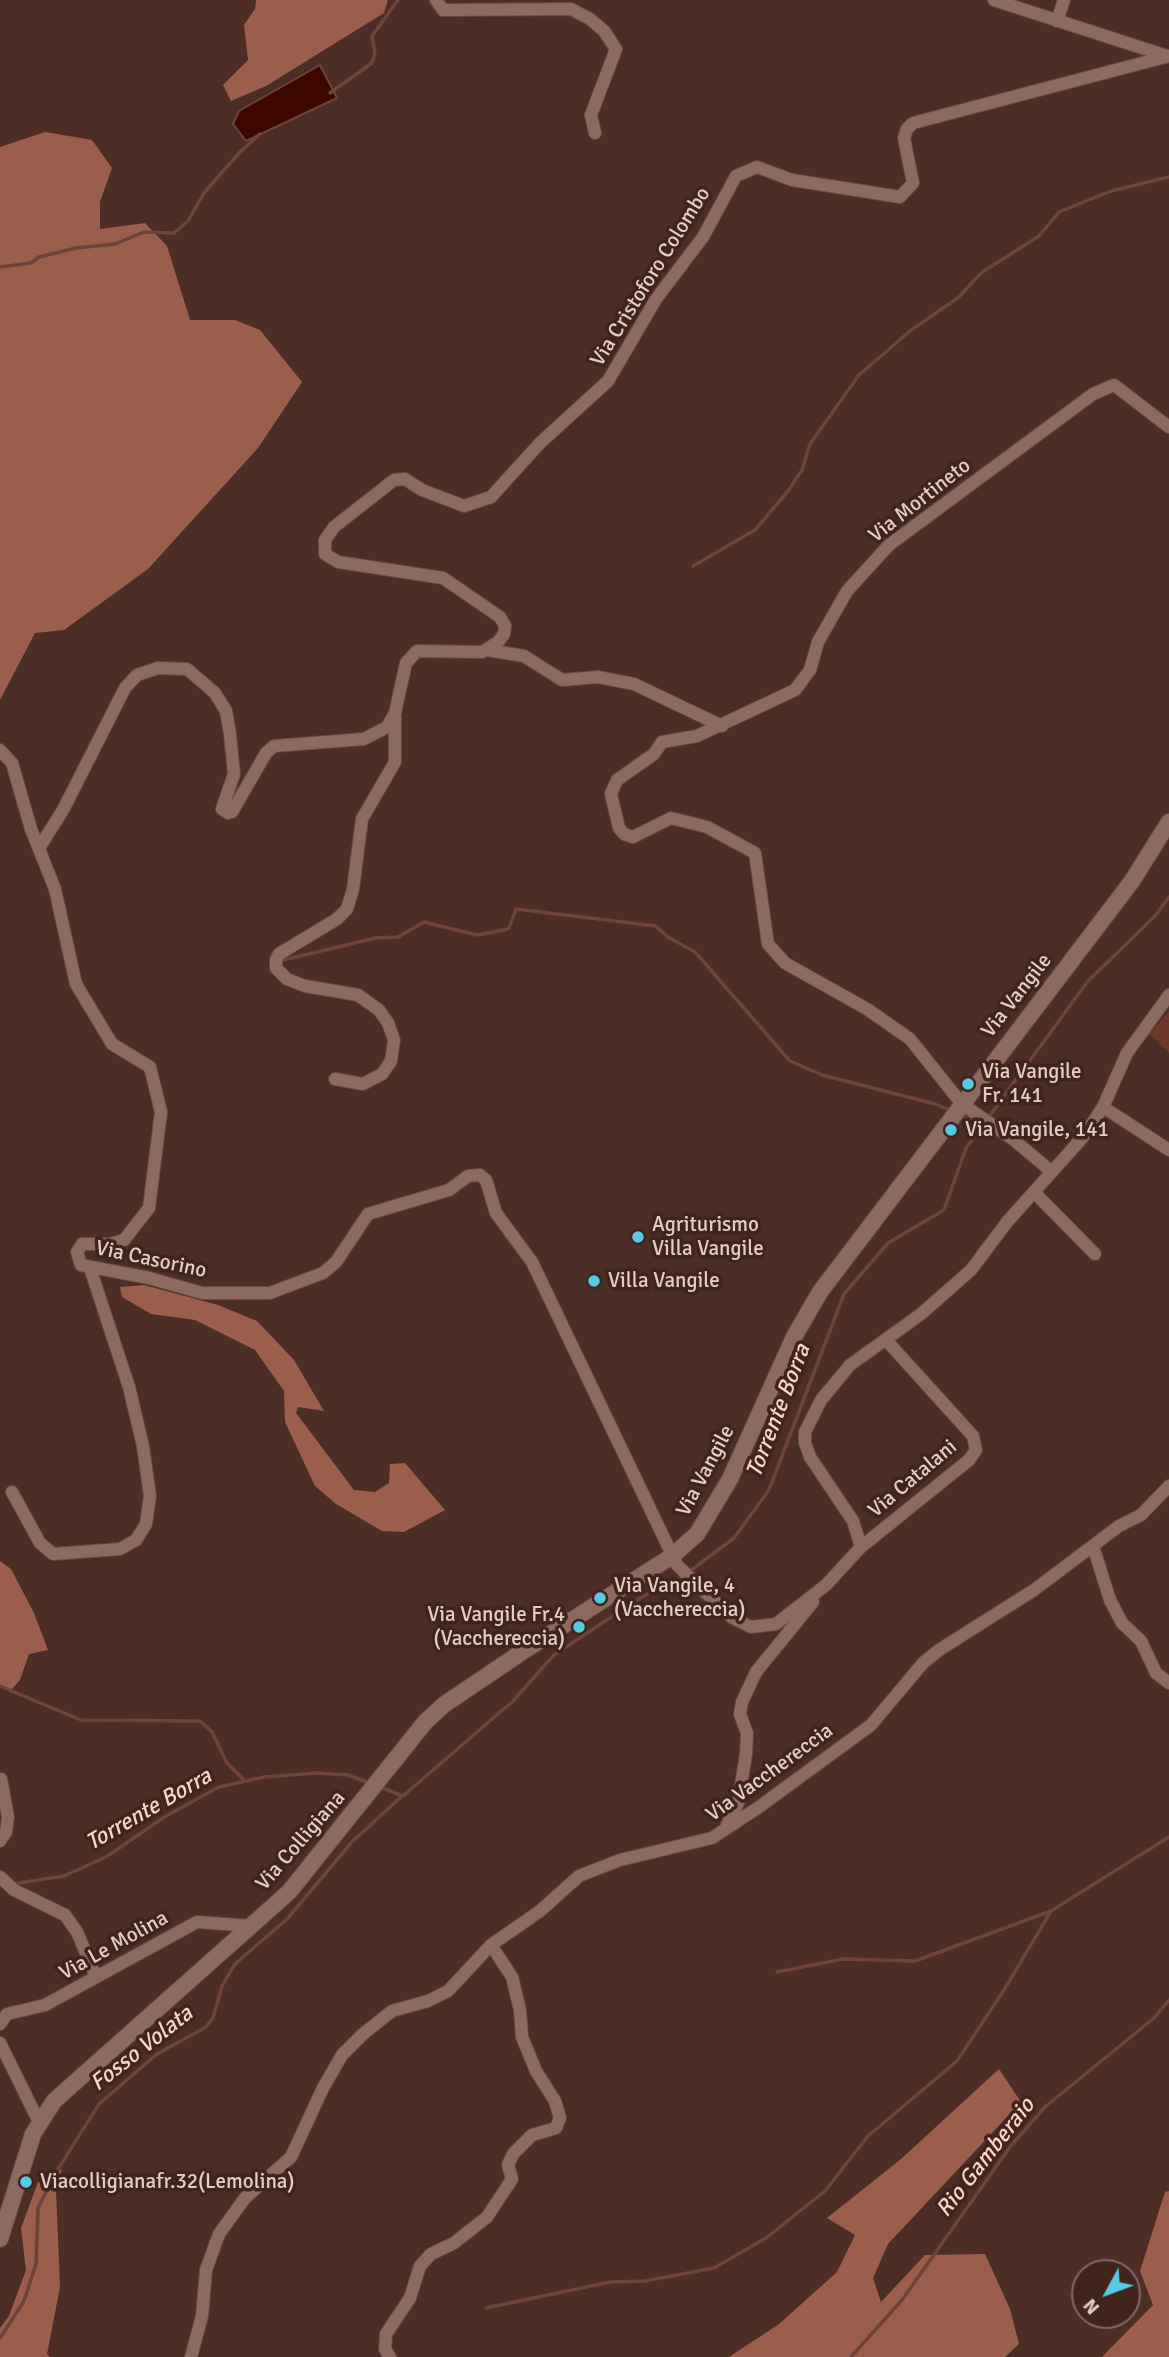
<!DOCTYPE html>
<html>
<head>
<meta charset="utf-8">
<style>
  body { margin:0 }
  #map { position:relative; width:1169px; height:2357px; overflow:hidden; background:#4c2e26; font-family:Signika,sans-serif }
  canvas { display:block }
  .north { position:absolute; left:1071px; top:2259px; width:70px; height:70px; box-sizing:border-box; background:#41241c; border:2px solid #816861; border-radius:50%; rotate:229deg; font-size:19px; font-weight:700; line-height:28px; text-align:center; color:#e2cec9 }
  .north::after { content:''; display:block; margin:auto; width:24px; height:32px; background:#58c9e3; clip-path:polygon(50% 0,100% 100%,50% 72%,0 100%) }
</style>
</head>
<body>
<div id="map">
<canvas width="1169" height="2357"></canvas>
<div class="north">N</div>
</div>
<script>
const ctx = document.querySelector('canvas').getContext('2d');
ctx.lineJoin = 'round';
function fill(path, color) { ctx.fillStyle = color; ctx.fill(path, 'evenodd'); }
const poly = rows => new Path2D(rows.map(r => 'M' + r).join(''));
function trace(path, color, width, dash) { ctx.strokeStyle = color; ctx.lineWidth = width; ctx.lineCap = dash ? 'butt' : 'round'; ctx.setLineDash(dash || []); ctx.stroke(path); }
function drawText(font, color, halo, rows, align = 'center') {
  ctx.font = font + ' Signika,sans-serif'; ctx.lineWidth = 7; ctx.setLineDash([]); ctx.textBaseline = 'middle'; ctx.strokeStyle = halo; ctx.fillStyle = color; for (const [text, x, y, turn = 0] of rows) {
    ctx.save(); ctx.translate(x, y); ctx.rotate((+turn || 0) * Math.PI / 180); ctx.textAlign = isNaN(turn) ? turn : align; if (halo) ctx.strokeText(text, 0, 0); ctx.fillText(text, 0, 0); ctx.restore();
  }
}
fill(poly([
  [1169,1011,1169,1053,1149,1034]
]), '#6b3729');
fill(poly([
  [256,0,388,0,384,13,266,86,231,101,223,85,248,60,244,25,255,9],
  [45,132,92,140,112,168,100,202,100,229,145,223,167,246,190,320,235,320,260,330,302,382,258,448,148,569,64,630,35,633,0,700,0,147],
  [144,1285,218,1305,257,1321,294,1360,324,1411,298,1407,296,1413,354,1490,375,1492,389,1483,390,1464,405,1463,445,1510,404,1532,382,1531,336,1504,315,1486,285,1422,284,1391,255,1350,195,1320,151,1314,122,1297,120,1287],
  [0,1561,11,1569,34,1613,48,1650,29,1654,20,1680,11,1690,0,1685],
  [999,2069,1021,2102,888,2244,873,2278,881,2302,925,2255,985,2254,1010,2309,1019,2344,1005,2357,729,2357,779,2324,837,2272,855,2235,827,2218,901,2159],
  [62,2169,56,2190,60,2287,47,2354,50,2357,0,2357,0,2328,9,2316,26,2270,21,2228,38,2182],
  [1169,2191,1169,2357,1102,2357,1153,2305,1140,2271,1165,2192]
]), '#9b5e4d');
const water = poly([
  [320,65,337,98,246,141,233,124,239,111,320,65]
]);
fill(water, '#3d0700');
trace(water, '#6e433c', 2);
trace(poly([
  [330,93,372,63,375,53,372,36,398,0],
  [0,267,31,263,39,257,76,248,115,244,144,232,174,233,188,221,204,193,240,152,260,134],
  [693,566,755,530,788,491,802,470,810,444,859,375,910,331,959,297,981,273,1039,236,1059,212,1111,191,1169,177],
  [283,960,376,938,398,937,424,922,477,935,504,930,509,928,516,909,656,926,668,937,695,952,790,1061,822,1075,935,1104,952,1111],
  [962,1116,983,1125],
  [988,1118,1088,981,1155,916,1169,897],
  [690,1571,734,1538,769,1490,844,1294,888,1243,944,1210,966,1148,984,1124],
  [0,1686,81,1720,200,1721,212,1732,227,1763,245,1781],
  [380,1787,403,1796,513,1701,554,1655,640,1598,684,1576],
  [12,1884,64,1876,106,1857,166,1816,219,1787,264,1777,316,1773,348,1775,369,1783],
  [777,1972,843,1959,915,1961,1051,1911],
  [486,2308,610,2282,645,2281,714,2268,766,2238,825,2191,868,2136,957,2061,1004,1990,1051,1911,1169,1837],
  [0,2338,24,2301,36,2264,38,2208,55,2174,99,2104,157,2054,206,2027,213,2018,222,1986,235,1964,287,1919,352,1842,402,1796],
  [851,2357,902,2300,1010,2147,1045,2107,1154,2018,1169,2000]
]), '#6e433c', 3.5);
const minor = poly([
  [436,0,443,10,571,9,590,19,604,31,616,49,591,115,595,133],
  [994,0,1167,56],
  [1057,21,1064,0],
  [487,650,524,656,562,680,598,677,634,684,722,726],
  [0,750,12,763,31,829,55,889,76,984,112,1044,150,1067,161,1112,149,1208,124,1240,111,1244,82,1244,77,1252,81,1265,149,1278,202,1293,270,1293,323,1273,336,1262,368,1214,449,1190,468,1176,480,1175,486,1180,496,1213,532,1262,677,1565,731,1617,751,1627,776,1624,826,1585,861,1547,853,1521,810,1457,805,1443,805,1432,821,1400,850,1365,921,1314,971,1270,1007,1222,1083,1137,1103,1107,1127,1053,1169,995],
  [39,848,63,810,125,688,137,675,158,668,187,669,215,693,226,711,230,734,234,774,222,809,228,813,232,812,266,753,274,746,364,739,387,727,395,713,406,663,417,651,482,652,498,642,504,634,505,626,500,617,443,578,338,562,325,554,325,540,334,527,394,480,405,479,422,490,464,506,491,497,540,443,608,381,656,299,703,237,736,176,757,167,792,180,900,197,913,183,904,138,907,129,913,123,1169,56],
  [335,1079,363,1084,382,1074,391,1061,394,1040,388,1023,379,1010,358,995,305,986,287,979,276,968,276,960,279,954,337,919,347,909,353,889,362,819,395,762,395,717],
  [1103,1107,1169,1150],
  [1052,1172,1014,1140,962,1104,910,1039,867,1009,785,963,768,944,755,853,707,827,671,818,633,837,624,834,619,828,611,794,617,780,654,754,662,742,697,736,795,690,810,670,818,642,847,591,889,545,1093,394,1114,385,1169,427],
  [1034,1192,1095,1254],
  [12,1492,40,1543,53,1554,120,1549,136,1540,146,1524,150,1496,143,1446,129,1387,90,1268],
  [1093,1546,1110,1600,1122,1623,1141,1641,1156,1673,1169,1683],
  [861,1547,969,1460,976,1450,973,1436,886,1340],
  [727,1825,738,1803,746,1754,747,1733,740,1714,742,1702,756,1672,813,1602],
  [0,1841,6,1832,8,1817,1,1779],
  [0,1877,14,1890,65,1915,77,1932,96,1977],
  [0,2024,7,2014,45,2005,197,1922,252,1926],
  [0,2043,39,2122],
  [191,2357,202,2316,206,2270,219,2234,245,2198,291,2157,323,2088,342,2055,363,2034,392,2011,428,2001,448,1991,491,1945,540,1911,579,1876,620,1860,712,1838,759,1807,871,1725,923,1663,939,1650,1034,1590,1119,1526,1141,1515,1169,1486],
  [390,2357,385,2349,386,2334,410,2298,420,2266,431,2254,454,2243,487,2217,512,2179,508,2165,513,2154,532,2135,556,2128,560,2118,555,2101,536,2071,522,2037,520,2010,512,1977,491,1945]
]);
const tertiary = poly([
  [0,2239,33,2134,54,2101,289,1892,426,1721,445,1704,522,1652,672,1556,697,1534,730,1479,794,1337,820,1292,1132,881,1169,822]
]);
trace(minor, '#634a42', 14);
trace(tertiary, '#634a42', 18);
trace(minor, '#8c6a60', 12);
trace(tertiary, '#8c6a60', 16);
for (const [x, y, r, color] of [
  [968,1084,7,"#58c9e3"],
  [951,1130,7,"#58c9e3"],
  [638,1237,7,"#58c9e3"],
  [594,1281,7,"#58c9e3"],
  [600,1598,7,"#58c9e3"],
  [579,1627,7,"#58c9e3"],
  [26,2182,7,"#58c9e3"]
]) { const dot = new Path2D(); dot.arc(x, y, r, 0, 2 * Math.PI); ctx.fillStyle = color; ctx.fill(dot); trace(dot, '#41241c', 2.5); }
drawText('21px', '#e2cec9', '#41241c', [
  ["Via Cristoforo Colombo",651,277,-58],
  ["Via Mortineto",920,501,-38],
  ["Via Vangile",1017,996,-52],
  ["Via Casorino",151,1260,12],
  ["Via Vangile",706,1471,-62],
  ["Via Catalani",913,1479,-40],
  ["Via Vacchereccia",770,1773,-36],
  ["Via Colligiana",301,1841,-49],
  ["Via Le Molina",114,1946,-29]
]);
drawText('21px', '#e2cec9', '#41241c', [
  ["Via Vangile",982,1072],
  ["Fr. 141",982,1096],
  ["Via Vangile, 141",965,1130],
  ["Agriturismo",652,1225],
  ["Villa Vangile",652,1249],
  ["Villa Vangile",608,1281],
  ["Via Vangile, 4",614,1586],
  ["(Vacchereccia)",614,1610],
  ["Via Vangile Fr.4",565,1615,"right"],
  ["(Vacchereccia)",565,1639,"right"],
  ["Viacolligianafr.32(Lemolina)",40,2182]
], 'left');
drawText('italic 23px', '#fad4c9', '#41241c', [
  ["Torrente Borra",779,1411,-69],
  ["Torrente Borra",149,1810,-30],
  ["Fosso Volata",142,2049,-38],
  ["Rio Gamberaio",986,2158,-52]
]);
</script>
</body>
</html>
